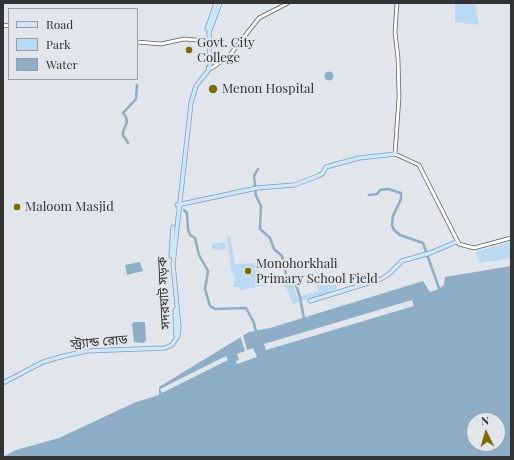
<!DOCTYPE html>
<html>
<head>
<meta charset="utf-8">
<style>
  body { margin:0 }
  #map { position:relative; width:514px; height:460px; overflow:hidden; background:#e0e6eb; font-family:"Playfair Display",serif }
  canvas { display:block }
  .frame { position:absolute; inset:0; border:4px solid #313335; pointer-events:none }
  .legend { position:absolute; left:8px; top:8px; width:130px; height:72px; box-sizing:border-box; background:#e0e6eb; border:1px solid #9a9ea2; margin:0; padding:5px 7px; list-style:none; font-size:12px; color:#313335 }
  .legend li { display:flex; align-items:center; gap:8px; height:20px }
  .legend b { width:20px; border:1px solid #9a9ea2 }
  .north { position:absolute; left:466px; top:412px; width:40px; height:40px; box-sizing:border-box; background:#e0e6eb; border:1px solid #9a9ea2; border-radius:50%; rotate:355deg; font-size:11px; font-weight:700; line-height:16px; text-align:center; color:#313335 }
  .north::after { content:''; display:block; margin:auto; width:14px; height:18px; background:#816902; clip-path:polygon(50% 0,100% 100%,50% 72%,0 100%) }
</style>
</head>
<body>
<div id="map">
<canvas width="514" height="460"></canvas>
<div class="frame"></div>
<ul class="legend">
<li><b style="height:5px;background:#cde7fc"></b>Road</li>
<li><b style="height:11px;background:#bad9f3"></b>Park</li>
<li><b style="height:11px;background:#8eadc6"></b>Water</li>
</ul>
<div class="north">N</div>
</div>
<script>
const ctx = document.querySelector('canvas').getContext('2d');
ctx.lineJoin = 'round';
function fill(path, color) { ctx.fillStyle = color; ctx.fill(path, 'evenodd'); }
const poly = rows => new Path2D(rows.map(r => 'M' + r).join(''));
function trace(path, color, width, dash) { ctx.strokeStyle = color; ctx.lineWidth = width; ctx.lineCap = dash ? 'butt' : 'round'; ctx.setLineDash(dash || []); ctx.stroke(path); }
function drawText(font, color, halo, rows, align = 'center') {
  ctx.font = font + ' "Playfair Display","Noto Sans Bengali",serif'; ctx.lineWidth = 4; ctx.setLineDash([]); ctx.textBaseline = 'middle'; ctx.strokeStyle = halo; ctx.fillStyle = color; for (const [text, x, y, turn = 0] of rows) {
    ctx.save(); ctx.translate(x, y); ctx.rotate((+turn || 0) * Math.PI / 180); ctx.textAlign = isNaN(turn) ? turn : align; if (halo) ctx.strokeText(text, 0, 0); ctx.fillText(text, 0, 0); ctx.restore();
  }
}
fill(poly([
  [455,3,475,3,479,25,455,22],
  [230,236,235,264,255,263,260,283,275,281,281,277,293,285,297,297,319,291,316,285,334,280,337,290,293,304,286,287,277,283,240,290,239,287,233,287,235,279,231,270,227,237],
  [225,242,226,249,212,250,212,244],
  [511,242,511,258,480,263,475,252]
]), '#bad9f3');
fill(poly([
  '324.5 76a4.5 4.5 0 1 1 9 0a4.5 4.5 0 1 1-9 0Z',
  [140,262,143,271,127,275,125,265],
  [511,266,511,457,3,457,16,450,59,438,136,402,159,395,159,387,249,332,270,328,423,281,430,292,439,289,444,285,445,277],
  [474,420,498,420,498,444,474,444],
  [134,322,145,322,146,341,143,343,134,342,132,324]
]), '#8eadc6');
fill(poly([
  [412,300,414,306,266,350,264,344],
  [243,335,247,350,253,348,257,357,237,364,236,361,239,360,237,354,245,351,240,336],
  [226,356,228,360,162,393,160,389]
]), '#e0e6eb');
trace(poly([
  [128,143,123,135,123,132,127,122,126,117,123,113,136,99,137,85],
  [258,169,254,176,256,196,261,206,260,229,270,238,274,249,282,256,286,274,288,279,296,285,300,297,304,319],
  [369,195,377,194,380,190,388,189,401,193,401,199,393,216,392,225,394,230,400,235,423,243,440,291],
  [184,210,187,213,188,229,190,235,195,238,199,255,208,271,205,289,210,306,215,309,246,308,254,323,256,332]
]), '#8eadc6', 2.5);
const minor = poly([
  [397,3,395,32,398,58,399,97,395,154,419,165,459,244,474,248,511,238],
  [3,25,9,26],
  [137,42,161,44,184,39,209,41],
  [208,68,212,68,229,56,259,18,288,3]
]);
const major = poly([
  [207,29,216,3],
  [177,205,257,188,294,185,318,176,323,173,326,167,359,158,395,154],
  [171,256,173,227],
  [310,301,381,279,389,274,402,261,430,253,456,242],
  [175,310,176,336],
  [3,383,43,362,60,357,86,351,165,348,172,345,178,336,179,327,173,264,191,103,196,86,210,68,209,33,220,3]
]);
trace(minor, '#5a5f63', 4.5);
trace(major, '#819eb5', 5);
trace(minor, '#fff', 3);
trace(major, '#cde7fc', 3.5);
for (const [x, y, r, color] of [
  [189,50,4,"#816902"],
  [213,89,5,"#816902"],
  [17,207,4,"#816902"],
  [248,271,4,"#816902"]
]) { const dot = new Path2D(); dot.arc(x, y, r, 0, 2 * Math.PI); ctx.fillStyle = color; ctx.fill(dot); trace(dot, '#e0e6eb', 1.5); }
drawText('13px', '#313335', '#e0e6eb', [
  ["Govt. City",197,43],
  ["College",197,58],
  ["Menon Hospital",222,89],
  ["Maloom Masjid",25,207],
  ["Monohorkhali",256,264],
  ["Primary School Field",256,279]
], 'left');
drawText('13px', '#313335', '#e0e6eb', [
  ["সদরঘাট সড়ক",164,293,-93],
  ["স্ট্র্যান্ড রোড",99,342,-5]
]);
</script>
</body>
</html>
